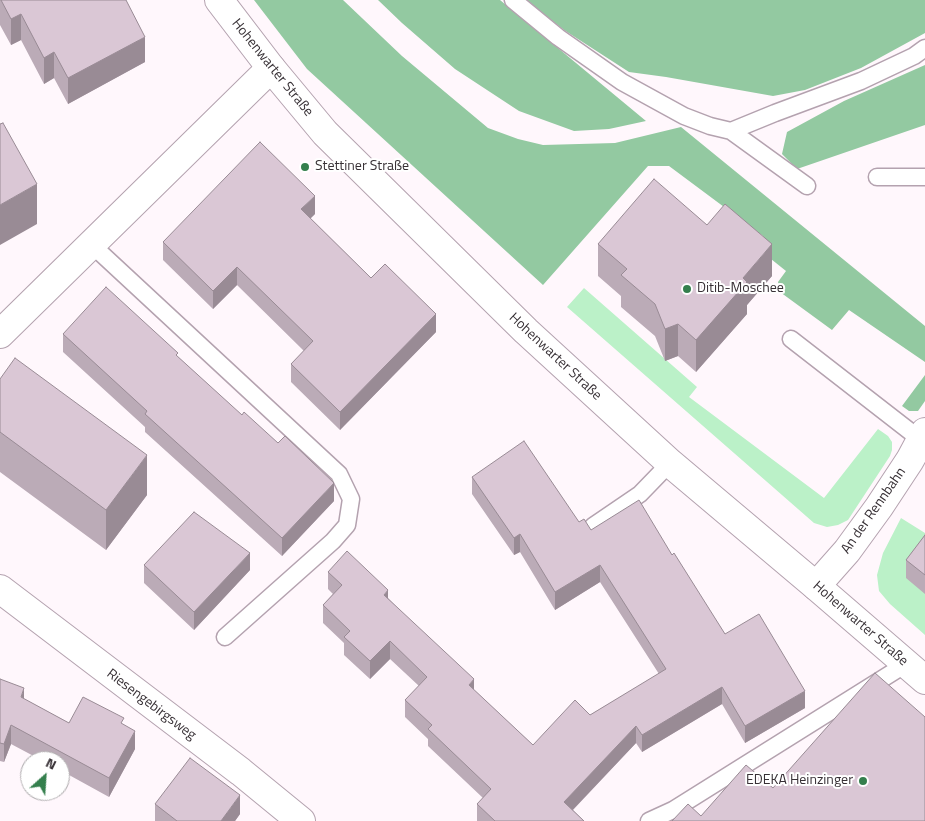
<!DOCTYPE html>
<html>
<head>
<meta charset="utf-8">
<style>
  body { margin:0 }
  #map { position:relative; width:925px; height:821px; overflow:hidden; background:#fff7fc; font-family:"Titillium Web",sans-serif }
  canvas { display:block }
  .north { position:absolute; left:20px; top:751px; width:50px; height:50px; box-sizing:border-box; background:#fff; border:1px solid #afacae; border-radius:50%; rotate:26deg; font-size:14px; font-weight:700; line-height:20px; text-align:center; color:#373035 }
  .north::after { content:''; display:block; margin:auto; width:18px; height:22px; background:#347f4d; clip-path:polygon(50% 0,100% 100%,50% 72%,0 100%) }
</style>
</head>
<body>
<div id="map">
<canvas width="925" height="821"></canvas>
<div class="north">N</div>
</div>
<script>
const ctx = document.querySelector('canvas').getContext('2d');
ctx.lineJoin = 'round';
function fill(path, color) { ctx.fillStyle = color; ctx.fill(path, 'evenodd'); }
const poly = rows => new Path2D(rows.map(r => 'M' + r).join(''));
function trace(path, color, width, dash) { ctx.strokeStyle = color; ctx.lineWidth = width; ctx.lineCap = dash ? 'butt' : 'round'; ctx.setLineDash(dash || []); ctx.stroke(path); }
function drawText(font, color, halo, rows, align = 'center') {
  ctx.font = font + ' "Titillium Web",sans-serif'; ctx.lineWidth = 4; ctx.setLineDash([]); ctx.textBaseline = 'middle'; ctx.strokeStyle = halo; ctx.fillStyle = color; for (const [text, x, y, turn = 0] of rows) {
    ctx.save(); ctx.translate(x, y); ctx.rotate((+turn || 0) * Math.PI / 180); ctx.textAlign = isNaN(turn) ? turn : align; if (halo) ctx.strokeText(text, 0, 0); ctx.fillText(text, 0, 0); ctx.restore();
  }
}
fill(poly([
  [584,288,697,387,689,397,824,498,878,429,888,436,892,442,892,450,890,456,848,520,838,525,827,527,814,523,567,307],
  [901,518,925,533,925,635,890,604,879,591,877,575,883,553]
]), '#bbf1c8');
fill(poly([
  [254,0,343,0,402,56,488,128,518,139,543,145,615,143,681,127,925,326,925,362,849,310,832,330,780,292,778,282,786,271,766,255,763,236,669,166,648,166,543,285,307,69],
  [378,0,500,0,646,121,609,129,574,131,519,111,455,69,402,23],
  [526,0,925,0,925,33,861,68,805,90,773,96,666,77,629,72,564,30],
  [925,65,925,125,797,169,782,154,787,132,844,101],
  [925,375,925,401,918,411,909,411,902,406]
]), '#93c9a1');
const service = poly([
  [513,0,558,37,622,82,684,116,710,126,731,131,775,113,861,81,914,56,925,48],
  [731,131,807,186],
  [877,177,925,177],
  [91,244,339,474,351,499,347,525,333,541,225,637],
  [791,339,921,440],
  [593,526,640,494,670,463],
  [649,821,673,810,906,664]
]);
const minor = poly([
  [0,334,271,68],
  [816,586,847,551,879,507,910,460,925,432],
  [0,589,241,772,301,821]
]);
const tertiary = poly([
  [219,0,271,68,325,133,526,331,670,463,816,586,925,680]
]);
trace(service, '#b4a2af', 19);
trace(minor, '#b4a2af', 30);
trace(tertiary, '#b4a2af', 30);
trace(service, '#fff', 16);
trace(minor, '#fff', 28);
trace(tertiary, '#fff', 28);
fill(poly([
  [0,0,126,0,145,62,68,104,54,78,44,84,21,40,11,45,0,25],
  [315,214,310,218,371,278,436,332,340,430,291,382,291,364,304,351,237,285,213,309,163,260,163,242],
  [707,225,772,276,747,305,747,314,696,372,678,356,665,361,655,336,621,307,621,296,598,276,598,244],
  [63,334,178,357,334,501,282,556,145,432,145,427,63,352],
  [0,379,147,495,106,550,0,472],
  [472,477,579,522,591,530,672,555,725,634,805,708,745,743,722,704,642,752,636,743,573,810,584,821,477,821,477,804,483,798,428,746,428,739,405,717,405,700,419,686,390,659,370,679,344,655,344,643,323,623,323,605,333,594,328,589,328,572,388,598,474,690,533,745,590,715,659,674,600,582,555,610,520,552,514,555,472,494],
  [925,535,925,594,906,578,906,560],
  [144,565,250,570,194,630,144,583],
  [0,679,24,699,69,723,124,725,135,749,109,797,60,770,60,761,43,761,11,744,4,762,0,761],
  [155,804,240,814,235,821,155,821]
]), '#bbabb7');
fill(poly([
  [21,14,21,40,11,45,11,19],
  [145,37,145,62,68,104,68,78],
  [54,52,54,78,44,84,44,58],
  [37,184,37,224,0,245,0,205],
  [315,196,315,214,301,228,301,209],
  [772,244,772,276,747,305,747,314,696,372,696,340,743,278],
  [237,267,237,285,213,309,213,291],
  [436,314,436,332,340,430,340,412],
  [678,324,678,356,665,361,665,329],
  [147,455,147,495,106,550,106,510],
  [334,483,334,501,282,556,282,538],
  [520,534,520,552,514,555,514,538],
  [250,553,250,570,194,630,194,612],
  [600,565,600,582,555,610,555,592],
  [388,590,388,608,384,595],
  [390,641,390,659,370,679,370,661],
  [474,679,474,696,469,685],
  [722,687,722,704,642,752,642,735],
  [24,688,24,706,21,697],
  [805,691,805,708,745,743,745,726],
  [11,725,11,744,4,762,4,744],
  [636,726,636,743,564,819,564,802],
  [135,731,135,749,109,797,109,778],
  [240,795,240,814,235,821,221,821]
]), '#998b95');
const building = poly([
  [1,0,126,0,145,37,68,78,54,52,44,58,21,14,11,19,1,0],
  [3,123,37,184,0,205,0,124,3,123],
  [260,142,315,196,301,209,371,278,385,264,436,314,340,412,291,364,313,341,237,267,213,291,163,242,260,142],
  [654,179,707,225,725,204,772,244,743,278,747,282,696,340,678,324,665,329,655,304,621,275,627,269,598,244,654,179],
  [106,287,178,353,176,355,242,415,244,412,278,443,285,436,334,483,282,538,145,414,147,411,63,334,106,287],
  [15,358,147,455,106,510,0,432,0,379,15,358],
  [524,441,579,522,584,519,591,530,639,500,672,555,674,553,725,634,759,614,805,691,745,726,722,687,642,735,636,726,564,802,584,821,495,821,477,804,491,789,428,729,432,725,405,700,427,677,390,641,370,661,344,637,350,631,323,605,342,585,328,572,347,551,388,590,384,595,474,679,469,685,533,745,575,700,590,715,666,669,600,565,555,592,520,534,514,538,472,477,524,441],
  [194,512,250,553,194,612,144,565,194,512],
  [925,535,925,575,906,560,925,535],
  [875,673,925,717,925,821,672,821,688,804,701,816,746,765,773,788,875,673],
  [0,679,24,688,21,697,69,723,83,697,124,718,121,723,135,731,109,778,11,725,4,744,0,743,0,679],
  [190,758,240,795,221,821,177,821,155,804,190,758]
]);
fill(building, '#dac7d5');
trace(building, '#998b95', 1);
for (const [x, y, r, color] of [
  [305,167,5,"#347f4d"],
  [687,289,5,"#347f4d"],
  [863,781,5,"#347f4d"]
]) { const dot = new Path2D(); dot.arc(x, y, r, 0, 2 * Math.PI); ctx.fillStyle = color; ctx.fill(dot); trace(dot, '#fff', 2); }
drawText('14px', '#373035', '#fff', [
  ["Hohenwarter Straße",272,68,51],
  ["Hohenwarter Straße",555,357,43],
  ["An der Rennbahn",874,511,-55],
  ["Hohenwarter Straße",860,624,41],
  ["Riesengebirgsweg",151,705,37]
]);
drawText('14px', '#373035', '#fff', [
  ["Stettiner Straße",315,167],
  ["Ditib-Moschee",697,289],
  ["EDEKA Heinzinger",853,781,"right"]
], 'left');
</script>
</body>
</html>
